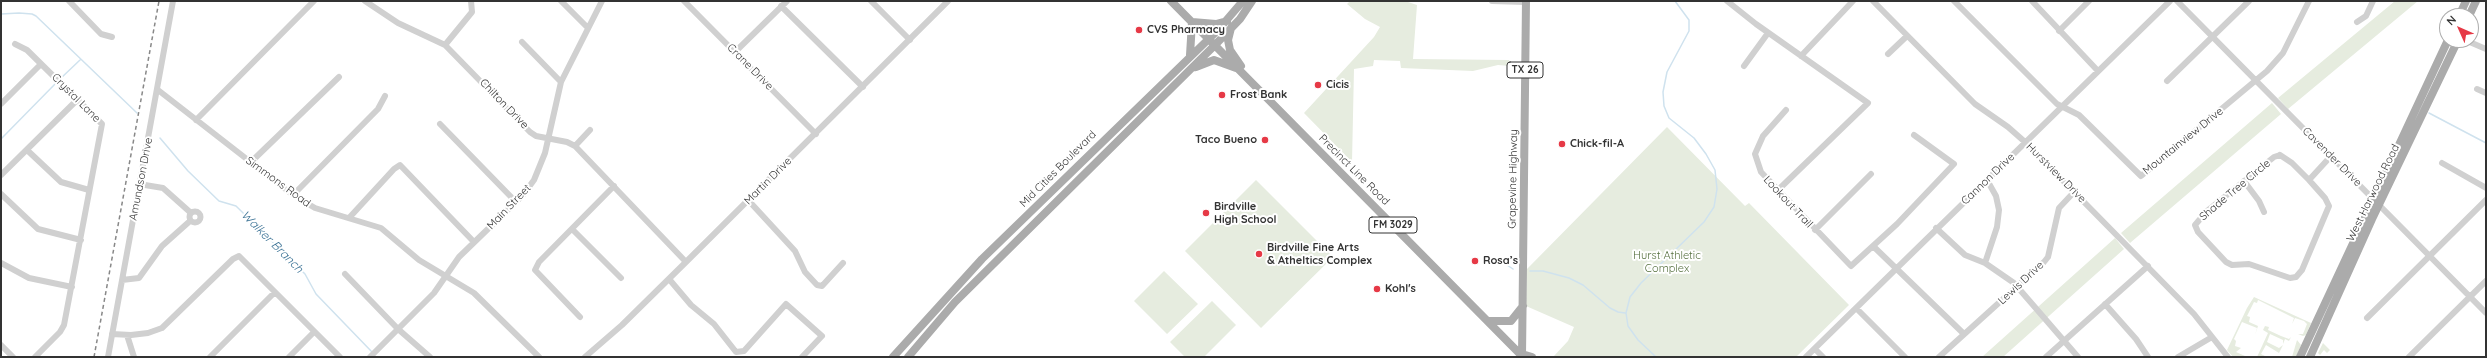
<!DOCTYPE html>
<html>
<head>
<meta charset="utf-8">
<style>
  body { margin:0 }
  #map { position:relative; width:2487px; height:358px; overflow:hidden; background:#fff; font-family:Quicksand,sans-serif }
  canvas { display:block }
  .frame { position:absolute; inset:0; border:2px solid #333; pointer-events:none }
  .north { position:absolute; left:2439px; top:8px; width:40px; height:40px; box-sizing:border-box; background:#fff; border:1px solid #adadad; border-radius:50%; rotate:315deg; font-size:11px; font-weight:700; line-height:16px; text-align:center; color:#333 }
  .north::after { content:''; display:block; margin:auto; width:14px; height:18px; background:#e63946; clip-path:polygon(50% 0,100% 100%,50% 72%,0 100%) }
</style>
</head>
<body>
<div id="map">
<canvas width="2487" height="358"></canvas>
<div class="frame"></div>
<div class="north">N</div>
</div>
<script>
const ctx = document.querySelector('canvas').getContext('2d');
ctx.lineJoin = 'round';
function fill(path, color) { ctx.fillStyle = color; ctx.fill(path, 'evenodd'); }
const poly = rows => new Path2D(rows.map(r => 'M' + r).join(''));
function trace(path, color, width, dash) { ctx.strokeStyle = color; ctx.lineWidth = width; ctx.lineCap = dash ? 'butt' : 'round'; ctx.setLineDash(dash || []); ctx.stroke(path); }
function drawText(font, color, halo, rows, align = 'center') {
  ctx.font = font + ' Quicksand,sans-serif'; ctx.lineWidth = 4; ctx.setLineDash([]); ctx.textBaseline = 'middle'; ctx.strokeStyle = halo; ctx.fillStyle = color; for (const [text, x, y, turn = 0] of rows) {
    ctx.save(); ctx.translate(x, y); ctx.rotate((+turn || 0) * Math.PI / 180); ctx.textAlign = isNaN(turn) ? turn : align; if (halo) ctx.strokeText(text, 0, 0); ctx.fillText(text, 0, 0); ctx.restore();
  }
}
fill(poly([
  [1350,1,1405,1,1417,5,1413,59,1509,60,1510,66,1498,65,1473,71,1401,68,1400,61,1374,60,1373,66,1354,69,1352,162,1304,113,1374,37,1380,27,1365,19,1347,4],
  [2395,1,2418,1,2288,109,2278,98],
  [2272,103,2281,114,2130,243,2121,233],
  [1667,127,1745,206,1749,203,1849,305,1796,357,1553,357,1568,341,1574,327,1526,306,1527,269],
  [1256,180,1333,257,1261,328,1185,251],
  [2115,238,2124,249,2003,357,1982,357],
  [1164,271,1198,304,1167,334,1134,301],
  [2254,297,2311,323,2306,335,2303,336,2298,334,2303,334,2307,324,2304,321,2295,318,2292,324,2294,318,2258,300,2257,303,2254,302,2247,316,2250,317,2249,322,2258,326,2255,335,2257,328,2242,322,2234,339,2236,341,2235,346,2241,348,2236,352,2245,356,2233,357,2227,350,2247,308],
  [1212,301,1236,325,1204,357,1185,357,1170,342],
  [2265,326,2269,327,2268,330,2281,336,2289,339,2291,337,2289,341,2285,339,2283,344,2283,340,2270,334,2267,342,2279,348,2283,345,2279,353,2266,345,2261,354,2267,357,2257,357,2268,333,2263,330],
  [2297,340,2301,345,2296,357,2292,357],
  [2323,343,2330,350,2327,353,2324,350,2320,355,2318,353]
]), '#e6ecdf');
trace(poly([
  [1,14,19,13,32,14,36,16,137,113],
  [60,79,80,60],
  [2429,113,2486,143],
  [160,138,188,171,219,201,236,206,305,274,316,294,372,352],
  [1,139,57,82],
  [1501,261,1513,269],
  [1530,271,1543,271,1569,278,1583,285,1610,308,1618,312,1625,313],
  [1656,357,1638,340,1628,326,1626,313,1630,297,1641,283,1704,222,1714,207,1717,189,1715,170,1706,154,1694,138,1669,118,1664,106,1663,92,1667,72,1689,31,1689,20,1675,1]
]), '#cfe2ee', 1.5);
trace(poly([
  [69,1,101,34,112,37],
  [365,1,398,23,445,45,530,132,536,136,567,142,575,146,686,262],
  [561,1,588,28],
  [684,1,816,134],
  [871,1,910,40],
  [1492,1,1526,2],
  [1727,1,1756,24,1868,103,1777,191],
  [1873,1,1975,104,2008,127,2025,142,2194,314,2228,357],
  [1954,1,2057,104,2079,115,2141,176,2267,71,2283,53,2309,1],
  [2032,1,2098,71],
  [2177,1,2486,313],
  [781,6,863,87],
  [2357,22,2366,16,2373,1],
  [2059,31,2089,1],
  [2465,40,2486,49],
  [522,42,561,82],
  [15,44,27,50,102,124,64,325,60,332,35,357],
  [445,45,472,12,471,1],
  [735,52,787,1],
  [1888,54,1907,36],
  [1801,56,1853,1],
  [1744,66,1768,33],
  [2167,81,2249,1],
  [2477,89,2486,93],
  [158,90,293,195,315,208,381,228,419,260,474,293,539,357],
  [1,104,41,64],
  [1786,110,1763,136,1755,154,1761,172,1851,266,1897,224,1954,164,1914,135],
  [196,120,314,1],
  [440,124,516,202],
  [575,146,590,130],
  [27,150,61,182,89,190],
  [2280,155,2292,163,2309,180,2325,198,2329,206,2302,270,2296,277,2290,278,2249,264,2232,265,2226,262,2198,232,2195,225,2207,211,2274,157,2280,155],
  [251,162,339,77],
  [2442,163,2486,188],
  [1,175,77,100],
  [2309,180,2331,156],
  [2244,181,2259,201,2264,212],
  [139,184,163,188,191,213],
  [1,194,38,229,81,240],
  [293,195,378,109,385,96],
  [749,201,795,251,805,272,817,285,822,286,843,263],
  '189.5 217a5.5 5.5 0 1 1 11 0a5.5 5.5 0 1 1-11 0Z',
  [349,218,394,169,400,165,474,242],
  [1936,228,1965,255,1985,263,2014,283,2078,357],
  [572,229,621,278],
  [1815,230,1871,174],
  [1873,246,1964,334],
  [1,263,29,278,72,287],
  [1985,263,1997,227,1999,210,1996,196,1987,180],
  [345,274,398,329,430,357],
  [669,279,691,305,714,324,736,352,744,351,786,304,822,336,802,357],
  [122,280,139,278,162,246,190,221],
  [2105,304,2136,339,2148,357],
  [1856,308,1905,357],
  [580,317,535,270,539,262,614,186],
  [2367,318,2486,200],
  [112,334,131,335,148,333,162,328,233,259,239,256,340,357],
  [127,335,134,357],
  [1,345,13,357],
  [1815,349,1823,357],
  [108,357,173,1],
  [210,357,275,292],
  [289,357,314,332],
  [370,357,434,293,459,257,523,195,534,180,545,153,561,82,602,1],
  [585,357,622,325,686,262,948,1],
  [1806,357,2170,1],
  [1939,357,2044,262,2048,257,2059,208,2075,191],
  [2046,357,2148,266],
  [2178,357,2212,337],
  [2409,357,2486,281]
]), '#d0d0d0', 6);
trace(poly([
  [1171,1,1523,357],
  [2459,16,2466,1],
  [2469,16,2476,1],
  [1231,28,1228,40,1230,50,1241,66],
  [1190,55,1192,22,1216,24,1227,21],
  [1196,67,1214,60,1236,68],
  [1489,321,1511,321,1523,306],
  [1522,354,1532,357],
  [1522,356,1526,1],
  [893,357,982,259,1218,30,1243,1],
  [908,357,955,302,1215,45,1240,19,1252,1],
  [2300,357,2448,40],
  [2310,357,2372,219,2458,40]
]), '#ababab', 8);
trace(poly([
  [94,357,159,1]
]), '#888', 1.5, [4, 3]);
for (const [x, y, r, color] of [
  [1139,30,4,"#e63946"],
  [1318,85,4,"#e63946"],
  [1222,95,4,"#e63946"],
  [1265,140,4,"#e63946"],
  [1562,144,4,"#e63946"],
  [1206,213,4,"#e63946"],
  [1259,254,4,"#e63946"],
  [1475,261,4,"#e63946"],
  [1377,289,4,"#e63946"]
]) { const dot = new Path2D(); dot.arc(x, y, r, 0, 2 * Math.PI); ctx.fillStyle = color; ctx.fill(dot); trace(dot, '#fff', 1.5); }
for (const [x, y, w] of [
  [1525,70,36],
  [1393,225,48]
]) { const box = new Path2D(); box.roundRect(x - w / 2, y - 8, w, 16, 3); ctx.fillStyle = '#fff'; ctx.fill(box); trace(box, '#333', 1); }
drawText('bold 10px', '#333', null, [
  ["TX 26",1525,70],
  ["FM 3029",1393,225]
]);
drawText('bold 11px', '#333', '#fff', [
  ["CVS Pharmacy",1147,30],
  ["Cicis",1326,85],
  ["Frost Bank",1230,95],
  ["Taco Bueno",1257,140,"right"],
  ["Chick-fil-A",1570,144],
  ["Birdville",1214,207],
  ["High School",1214,220],
  ["Birdville Fine Arts",1267,248],
  ["& Atheltics Complex",1267,261],
  ["Rosa’s",1483,261],
  ["Kohl's",1385,289]
], 'left');
drawText('11px', '#333', '#fff', [
  ["Crane Drive",750,67,45],
  ["Crystal Lane",76,98,45],
  ["Chilton Drive",504,104,46],
  ["Mountainview Drive",2183,141,-39],
  ["Cavender Drive",2332,157,45],
  ["Mid Cities Boulevard",1058,169,-45],
  ["Precinct Line Road",1354,170,45],
  ["Hurstview Drive",2056,173,45],
  ["Amundson Drive",141,179,-79],
  ["Grapevine Highway",1513,179,-89],
  ["Cannon Drive",1988,179,-44],
  ["Martin Drive",768,181,-45],
  ["Simmons Road",278,182,36],
  ["Shade Tree Circle",2235,190,-40],
  ["West Harwood Road",2373,193,-64],
  ["Lookout Trail",1788,202,47],
  ["Main Street",509,207,-46],
  ["Lewis Drive",2021,283,-43]
]);
drawText('11px', '#56703f', '#fff', [
  ["Hurst Athletic",1667,256],
  ["Complex",1667,269]
]);
drawText('italic 12px', '#3f7597', '#fff', [
  ["Walker Branch",272,242,45]
]);
</script>
</body>
</html>
